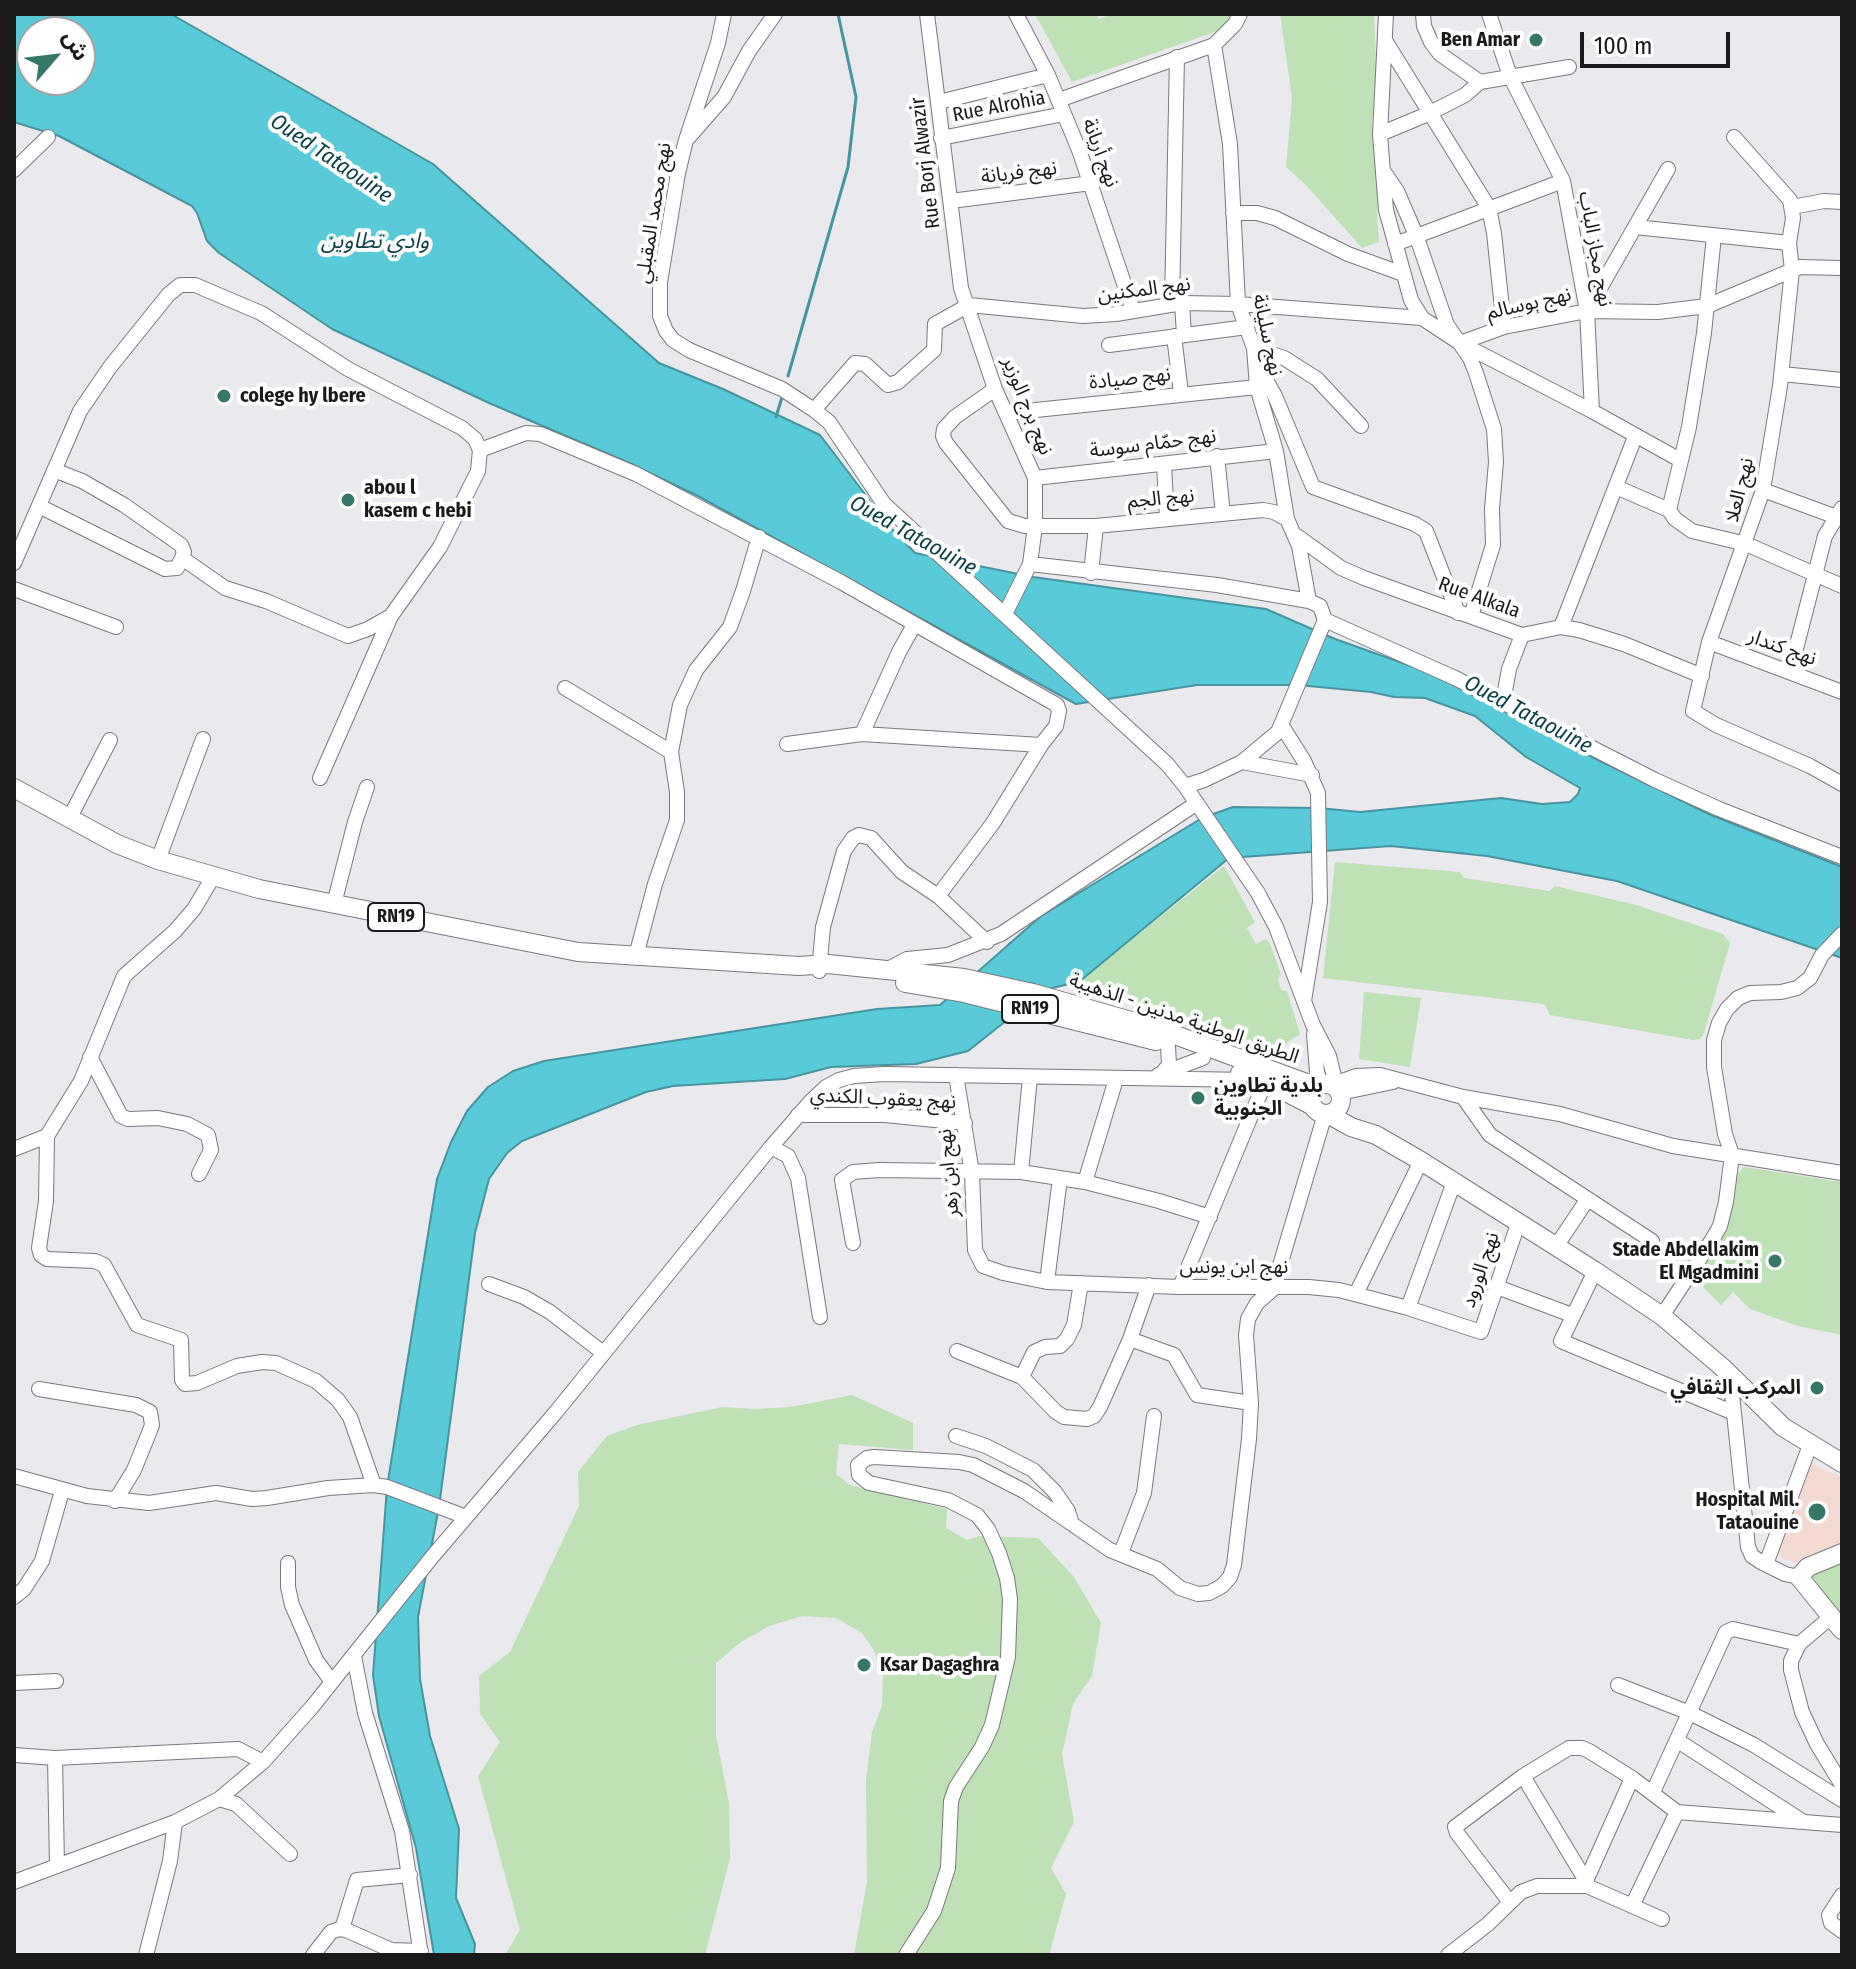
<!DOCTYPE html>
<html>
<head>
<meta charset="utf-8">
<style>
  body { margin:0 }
  #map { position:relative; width:1856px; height:1969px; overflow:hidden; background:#eae9ed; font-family:"Fira Sans Condensed","Noto Sans Arabic",sans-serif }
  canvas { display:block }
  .frame { position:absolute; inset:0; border:16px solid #1a1a1b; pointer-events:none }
  .north { position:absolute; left:16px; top:16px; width:80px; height:80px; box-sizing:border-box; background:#fff; border:2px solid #a3a3a4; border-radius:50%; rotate:62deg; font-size:22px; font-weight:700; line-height:32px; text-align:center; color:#1a1a1b }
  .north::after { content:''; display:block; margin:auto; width:28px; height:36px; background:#367868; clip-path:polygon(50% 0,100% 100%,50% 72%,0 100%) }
  .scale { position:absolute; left:1580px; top:32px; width:150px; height:36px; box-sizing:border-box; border:4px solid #1a1a1b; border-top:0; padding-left:10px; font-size:24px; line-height:28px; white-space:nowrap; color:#1a1a1b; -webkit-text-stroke:6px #fff; paint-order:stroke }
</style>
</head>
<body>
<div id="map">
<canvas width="1856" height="1969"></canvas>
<div class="frame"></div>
<div class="north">ش</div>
<div class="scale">100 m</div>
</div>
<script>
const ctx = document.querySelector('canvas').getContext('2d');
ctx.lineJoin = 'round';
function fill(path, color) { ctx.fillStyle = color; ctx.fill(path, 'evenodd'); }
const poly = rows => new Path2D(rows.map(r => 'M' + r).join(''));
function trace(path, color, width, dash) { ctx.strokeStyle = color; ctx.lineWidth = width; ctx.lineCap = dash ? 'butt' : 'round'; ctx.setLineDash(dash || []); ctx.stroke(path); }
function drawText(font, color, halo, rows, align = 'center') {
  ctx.font = font + ' "Fira Sans Condensed","Noto Sans Arabic",sans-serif'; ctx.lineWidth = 8; ctx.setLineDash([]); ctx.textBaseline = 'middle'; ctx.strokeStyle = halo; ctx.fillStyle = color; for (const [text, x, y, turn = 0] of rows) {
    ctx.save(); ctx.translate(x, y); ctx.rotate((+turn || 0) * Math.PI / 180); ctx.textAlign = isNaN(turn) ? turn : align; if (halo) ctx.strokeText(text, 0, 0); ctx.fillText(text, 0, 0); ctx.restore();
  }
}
fill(poly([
  [1810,1463,1842,1478,1842,1547,1795,1563,1782,1558,1778,1550]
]), '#f3dad3');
fill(poly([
  [1035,14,1096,14,1099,19,1111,14,1233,14,1226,28,1072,82],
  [1280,14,1374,14,1376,60,1378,61,1372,123,1379,164,1377,216,1379,242,1362,248,1305,184,1286,167,1292,98],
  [1335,862,1460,872,1464,878,1549,891,1555,886,1636,905,1723,934,1730,943,1704,1033,1700,1039,1693,1040,1550,1015,1544,1004,1323,978],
  [1224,866,1255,922,1247,928,1256,944,1266,939,1270,944,1281,974,1278,979,1281,990,1287,991,1300,1034,1272,1053,1258,1058,1080,981],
  [1364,992,1421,998,1410,1067,1359,1059],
  [1744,1167,1842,1182,1842,1335,1798,1326,1750,1309,1733,1292,1721,1305,1696,1280,1720,1243,1737,1174],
  [852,1395,913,1423,913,1450,839,1444,836,1474,850,1485,947,1509,946,1528,967,1540,980,1536,1038,1538,1074,1577,1101,1623,1092,1676,1073,1704,1062,1754,1074,1822,1051,1868,1066,1894,1049,1955,854,1955,867,1882,866,1780,872,1732,882,1706,883,1677,874,1650,862,1633,836,1618,802,1616,769,1626,741,1642,716,1663,716,1736,729,1803,730,1858,705,1955,505,1955,520,1930,478,1776,500,1742,480,1714,479,1676,510,1652,579,1506,578,1472,607,1436,637,1425,722,1407,755,1409,791,1407],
  [1842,1559,1842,1617,1810,1575]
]), '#bee1b6');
const water = poly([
  [14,14,171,14,433,164,659,363,723,389,820,435,890,527,915,553,1033,577,1266,609,1335,639,1442,677,1586,754,1711,815,1842,867,1842,958,1617,881,1487,856,1391,846,1229,858,1080,981,1045,990,968,1051,916,1064,831,1067,785,1079,673,1086,646,1092,522,1141,507,1153,489,1179,475,1233,439,1507,418,1617,420,1679,430,1736,459,1829,456,1898,475,1944,474,1955,434,1955,416,1848,379,1716,373,1675,387,1487,437,1179,451,1142,467,1111,488,1087,513,1071,544,1061,877,1009,940,1005,1041,916,1202,818,1233,807,1319,808,1360,812,1501,798,1542,804,1570,802,1578,794,1580,788,1526,757,1475,716,1425,698,1394,697,1371,692,1298,685,1197,685,1076,704,698,496,627,462,489,403,332,329,219,253,207,241,197,213,192,206,59,136,14,122,14,14],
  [32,32,80,32,80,80,32,80,32,32]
]);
fill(water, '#59cad8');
trace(water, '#46959f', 2);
trace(poly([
  [788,376,848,167,856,97,838,14],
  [776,417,783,394]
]), '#46959f', 3);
const minor = poly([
  [724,14,718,43,686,140,678,173,660,282,660,316,666,331,673,340,689,350,782,389,814,410,829,422,884,504,1167,764,1185,786,1258,893,1276,927,1313,1025,1329,1056,1337,1089],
  [927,14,961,288,995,389,1035,478,1035,526,1030,564,1005,614],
  [1016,14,1048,75,1079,150,1133,310],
  [1386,14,1380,134,1386,210,1411,300,1422,318],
  [1423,14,1424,26,1431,42,1440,54,1480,82],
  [1489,14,1510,76,1563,181,1587,311,1592,411],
  [1386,42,1489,208,1494,233,1504,327],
  [1214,45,1230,144,1238,304,1254,348,1257,387,1276,451,1287,519,1299,546,1309,601,1320,606,1325,620],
  [1059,100,1214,45,1235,24,1240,14],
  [939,102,1048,75],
  [1380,134,1428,114,1465,95,1480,82,1569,67],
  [689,137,724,97,749,51,775,14],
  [1734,137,1790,200,1793,218,1789,243,1792,270,1780,386,1763,490,1709,642,1693,711,1716,725,1810,766,1842,784],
  [941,138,1064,114],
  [14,170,48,137],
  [1384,172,1397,191,1416,235,1447,325,1470,358,1476,373,1494,429,1496,462,1492,509,1493,545,1471,616],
  [951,201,1091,183],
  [1792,207,1824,201,1842,202],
  [1233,213,1257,213,1275,218,1348,254,1403,274],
  [1635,227,1789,243],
  [1395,244,1563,181],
  [1182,303,1184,335],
  [1172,304,1177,57],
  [969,305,1083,316,1116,314,1182,303,1238,304,1422,318,1460,343,1592,411,1680,460],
  [1587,311,1668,169],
  [1174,336,1181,393],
  [1460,343,1504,327,1587,311,1658,312,1707,306,1800,267,1842,268],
  [1109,345,1247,327],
  [1254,348,1284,358,1317,379,1361,426],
  [1259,368,1275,396,1313,487,1415,524,1426,531,1458,613],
  [1782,374,1842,380],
  [995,389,955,417,944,429,943,436,946,443,1008,521,1025,526,1096,526,1263,510,1274,512,1287,519],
  [814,410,855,363,865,364,888,385,898,382,934,350,935,324,969,305],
  [1007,413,1257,387],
  [480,450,526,433,540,434,636,474,841,582,1057,705,1059,711,1056,726,1041,745,993,823,938,896],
  [1217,456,1223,514],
  [1164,465,1167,519],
  [1035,478,1276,451],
  [1616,487,1669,510,1675,519,1692,531,1746,544,1842,586],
  [1763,490,1842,519],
  [39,506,165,569,177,568,182,558,184,552,181,545,124,505,82,481,54,470],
  [1669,510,1689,427,1704,333,1714,236],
  [1297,536,1341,568,1364,578,1522,635,1561,627,1579,630,1624,644,1702,676],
  [182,558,225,588,266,601,348,636,368,629,391,616],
  [14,563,80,411,110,367,168,295,180,285,195,285,261,313,348,369,462,428,475,439,480,450,478,471,440,547,391,616,320,778],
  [1030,564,1217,585,1309,601],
  [1091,573,1096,526],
  [14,589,116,627],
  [1325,620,1455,678,1655,780,1719,809,1842,857],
  [1561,627,1635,437],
  [1709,642,1842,692],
  [1790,672,1825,536,1842,508],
  [565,688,671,752],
  [1503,702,1509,669,1522,635],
  [1282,726,1304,761,1318,793,1320,902,1304,1001],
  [862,734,1041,745],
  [787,744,862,734,899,652,914,625],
  [1242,762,1312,775],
  [1185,786,1204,780,1242,762,1278,732,1325,620],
  [69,819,110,740],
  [158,860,203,739],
  [334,904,355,822,367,787],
  [636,956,655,884,677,820,677,792,671,752,680,705,696,670,730,627,743,591,759,537],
  [886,970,907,959,948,955,1001,934,1197,803],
  [819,971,823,927,844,851,853,838,859,835,871,838,902,872,938,896,987,942],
  [1314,1034,1317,1072,1321,1085],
  [90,1057,121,1116,128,1119,158,1118,187,1124,208,1135,211,1150,199,1174],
  [1162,1073,1169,1065,1168,1046],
  [956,1075,972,1173,975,1250,983,1266,1003,1273,1047,1282,1180,1287,1309,1287,1339,1290,1408,1308,1481,1332,1519,1221],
  [1158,1075,1203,1058],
  [1331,1085,1356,1076,1380,1075,1463,1097,1560,1114,1673,1146,1842,1173],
  [1340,1093,1393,1082],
  [1463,1097,1490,1135,1652,1241],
  [798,1115,885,1115,965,1123],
  [47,1136,46,1201,39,1248,41,1255,47,1259,95,1261,104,1265,137,1325,181,1340,182,1380,185,1384,197,1383,237,1366,262,1362,276,1363,316,1381,338,1400,350,1417,374,1485],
  [771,1147,788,1156,798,1178,820,1317],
  [14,1149,47,1136,81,1081,124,976,175,931,194,909,213,877],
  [1021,1172,1030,1077],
  [1085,1182,1116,1079],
  [853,1243,842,1180,853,1172,879,1170,1021,1172,1085,1182,1159,1201,1210,1217],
  [1557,1245,1587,1200],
  [1595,1271,1561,1341,1734,1413],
  [1047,1282,1060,1178],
  [489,1284,524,1297,550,1312,602,1352],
  [1180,1287,1265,1082],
  [1497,1287,1572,1315],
  [1356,1294,1421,1161],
  [1408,1308,1454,1182],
  [1662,1316,1712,1240,1720,1226,1726,1202,1732,1155,1725,1134,1714,1067,1714,1040,1719,1023,1727,1009,1738,998,1750,993,1781,992,1797,988,1810,978,1822,955,1842,934],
  [1130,1339,1174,1355,1197,1395,1251,1403],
  [957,1351,1022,1377,1056,1412,1064,1417,1087,1419,1094,1416,1100,1407,1130,1339,1149,1285],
  [1730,1375,1748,1547,1752,1556,1761,1562,1785,1574,1799,1577],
  [1022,1377,1034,1352,1045,1347,1060,1346,1067,1339,1074,1325,1081,1283],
  [39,1389,136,1405,150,1412,152,1425,149,1433,134,1470,115,1501],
  [956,1436,986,1446,1033,1470,1055,1492,1068,1511,1072,1524],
  [14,1476,87,1496,149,1503,216,1493,252,1499,267,1498,328,1488,374,1485,387,1487,466,1517],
  [1121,1553,1144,1493,1154,1416],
  [288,1563,288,1587,292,1605,316,1660,332,1682],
  [1766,1564,1810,1445],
  [14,1597,24,1589,42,1561,62,1491],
  [1831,1617,1799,1644,1791,1661,1791,1670,1802,1712,1817,1744,1842,1785],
  [354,1656,365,1713,402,1831,421,1955],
  [14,1683,56,1681],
  [1618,1685,1690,1713,1754,1745,1842,1800],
  [1678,1741,1802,1821],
  [14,1755,55,1758,238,1749,263,1762],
  [55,1758,57,1866],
  [1523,1776,1586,1881,1587,1886,1662,1919],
  [1653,1792,1726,1632,1733,1629,1799,1644],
  [219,1799,236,1804,290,1854],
  [1586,1881,1632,1778],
  [14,1882,175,1822,219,1799,263,1762,312,1707,432,1557,556,1412,771,1147,811,1101,826,1087,839,1080,854,1076,884,1074,1251,1080],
  [1842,1895,1829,1915,1831,1923,1842,1931],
  [1509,1901,1457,1833,1455,1827,1523,1776,1569,1748,1582,1748,1589,1751,1632,1778,1677,1812,1842,1825],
  [1632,1906,1677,1812],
  [342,1929,357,1880,410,1875],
  [146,1955,170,1861,175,1822],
  [313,1955,331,1932,339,1929,346,1930,391,1950,421,1951],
  [906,1955,934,1911,948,1868,951,1801,956,1787,982,1747,992,1725,1008,1657,1010,1599,1007,1578,999,1553,988,1529,977,1515,948,1500,869,1483,859,1475,858,1465,867,1458,874,1457,959,1462,973,1465,1024,1491,1110,1550,1157,1569,1180,1588,1198,1594,1209,1593,1222,1586,1230,1577,1234,1565,1249,1439,1251,1403,1246,1335,1248,1319,1257,1303,1273,1289,1325,1114],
  [1448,1955,1488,1924,1521,1892,1537,1886,1587,1886]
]);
const major = poly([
  [14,788,117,844,158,860,259,889,578,952,799,966,828,964,964,978,1033,993,1159,1029,1317,1087],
  [905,983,964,993,1156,1041],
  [1240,1073,1284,1091,1313,1106],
  '1311 1099a15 15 0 1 1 30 0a15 15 0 1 1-30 0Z',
  [1328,1114,1351,1127,1376,1135,1421,1161,1595,1271,1662,1316,1722,1367,1783,1427,1842,1463],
  [1842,1553,1808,1567,1799,1577,1842,1630]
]);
trace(minor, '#7a787c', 16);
trace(major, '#7a787c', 20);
trace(minor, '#fff', 14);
trace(major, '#fff', 18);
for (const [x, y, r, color] of [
  [1536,40,8,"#367868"],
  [224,396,8,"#367868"],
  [348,500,8,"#367868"],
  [1198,1098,8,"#367868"],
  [1775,1261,8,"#367868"],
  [1817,1388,8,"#367868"],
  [1817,1512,10,"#367868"],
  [864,1665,8,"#367868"]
]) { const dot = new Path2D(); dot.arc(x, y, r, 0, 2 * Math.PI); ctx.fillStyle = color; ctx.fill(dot); trace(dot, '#fff', 3); }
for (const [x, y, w] of [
  [396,917,56],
  [1030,1009,56]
]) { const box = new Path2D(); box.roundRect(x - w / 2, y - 14, w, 28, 6); ctx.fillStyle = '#fff'; ctx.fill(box); trace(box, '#1a1a1b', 2); }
drawText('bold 18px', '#1a1a1b', null, [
  ["RN19",396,917],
  ["RN19",1030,1009]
]);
drawText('bold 20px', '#1a1a1b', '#fff', [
  ["Ben Amar",1520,40],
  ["colege hy lbere",240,396,"left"],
  ["abou l",364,488,"left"],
  ["kasem c hebi",364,511,"left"],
  ["بلدية تطاوين",1214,1086,"left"],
  ["الجنوبية",1214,1109,"left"],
  ["Stade Abdelاakim",1759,1250],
  ["El Mgadmini",1759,1273],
  ["المركب الثقافي",1801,1388],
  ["Hospital Mil.",1799,1500],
  ["Tataouine",1799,1523],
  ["Ksar Dagaghra",880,1665,"left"]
], 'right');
drawText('20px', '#1a1a1b', '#fff', [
  ["Rue Alrohia",999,107,-11],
  ["نهج أريانة",1100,153,70],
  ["Rue Borj Alwazir",926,163,-97],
  ["نهج فريانة",1019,173,-7],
  ["نهج محمد المقبلي",654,213,-81],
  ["نهج مجاز الباب",1595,249,80],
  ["نهج المكنين",1144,290,-7],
  ["نهج بوسالم",1529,304,-13],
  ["نهج سليانة",1267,335,78],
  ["نهج صيادة",1130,379,-6],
  ["نهج برج الوزير",1027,406,68],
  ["نهج حمّام سوسة",1153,444,-7],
  ["نهج العلا",1740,490,-76],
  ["نهج الجم",1161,499,-5],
  ["Rue Alkala",1479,598,20],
  ["نهج كندار",1782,648,20],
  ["الطريق الوطنية مدنين - الذهيبة",1184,1019,19],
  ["نهج يعقوب الكندي",883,1099,3],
  ["نهج ابن زهر",949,1173,-95],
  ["نهج ابن يونس",1234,1267],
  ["نهج الورود",1481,1270,-71]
]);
drawText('italic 22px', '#093f45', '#fff', [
  ["Oued Tataouine",331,159,34],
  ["وادي تطاوين",375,242],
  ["Oued Tataouine",913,536,29],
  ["Oued Tataouine",1528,715,28]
]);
</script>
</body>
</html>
